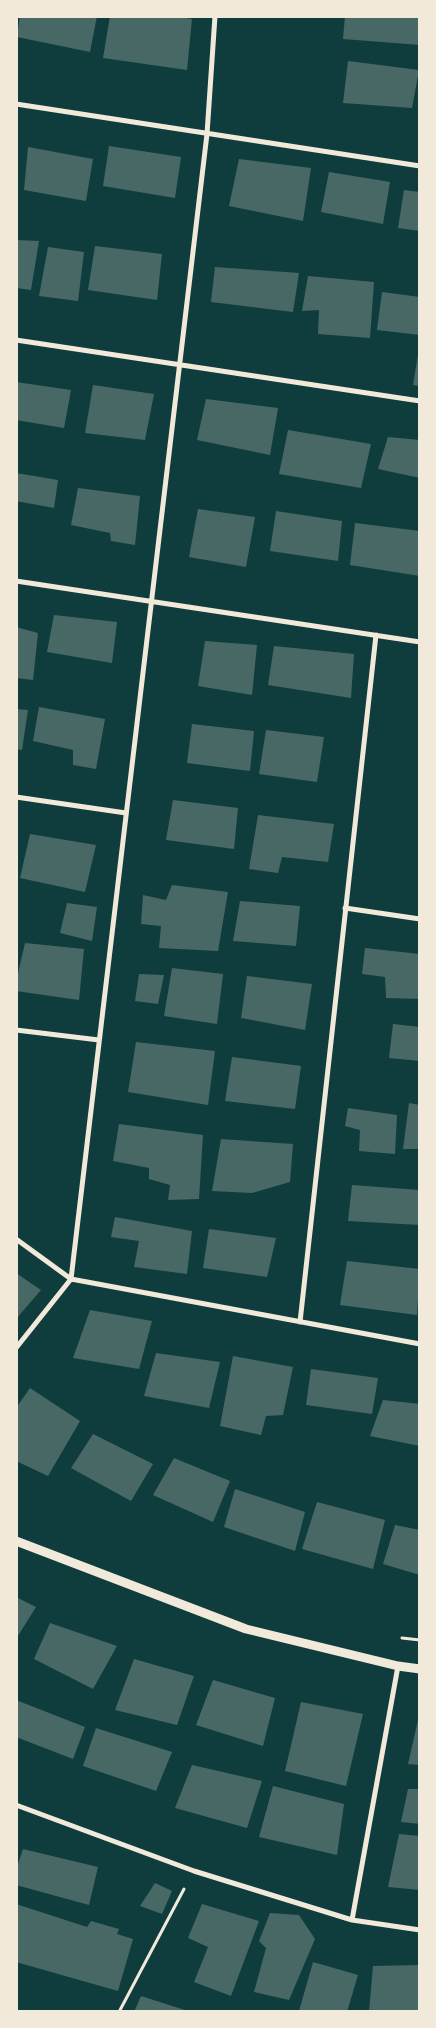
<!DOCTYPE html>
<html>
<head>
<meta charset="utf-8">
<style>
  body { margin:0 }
  #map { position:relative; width:436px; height:2028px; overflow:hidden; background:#0f3d3e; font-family:Barlow,sans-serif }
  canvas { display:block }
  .frame { position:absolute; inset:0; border:18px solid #f1e9da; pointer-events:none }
</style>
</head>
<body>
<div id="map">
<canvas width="436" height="2028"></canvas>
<div class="frame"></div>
</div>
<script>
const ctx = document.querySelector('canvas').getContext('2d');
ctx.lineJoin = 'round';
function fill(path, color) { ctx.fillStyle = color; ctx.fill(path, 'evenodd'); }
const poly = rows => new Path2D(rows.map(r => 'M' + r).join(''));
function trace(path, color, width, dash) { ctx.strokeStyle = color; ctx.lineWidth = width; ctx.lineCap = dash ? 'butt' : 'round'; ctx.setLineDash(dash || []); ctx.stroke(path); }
fill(poly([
  [20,16,97,16,90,52,17,37],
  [110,16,174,16,192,19,187,70,103,58],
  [345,16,420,16,420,45,343,39],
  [348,61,419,70,412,108,343,103],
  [109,146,181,157,175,198,103,186],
  [28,147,93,159,86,201,24,190],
  [239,159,311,168,303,221,229,206],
  [329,172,390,182,383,224,321,212],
  [404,190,420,192,420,231,398,228],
  [16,240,39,241,31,290,16,288],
  [95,246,162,254,157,300,88,290],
  [48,247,84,252,78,301,39,296],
  [215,267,299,273,293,312,211,302],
  [308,276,374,282,370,338,318,334,319,310,302,311],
  [382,292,420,297,420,335,377,330],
  [418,355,420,355,420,386,413,385],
  [16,382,71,390,64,428,16,420],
  [93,385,154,394,145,440,85,433],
  [206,399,278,408,270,455,197,440],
  [288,430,371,444,361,488,279,474],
  [388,437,420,440,420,478,378,469],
  [16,473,58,480,54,508,16,501],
  [78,488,140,496,135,545,111,541,110,533,71,525],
  [198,509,255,517,246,567,189,557],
  [276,511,342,521,338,561,270,551],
  [355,523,420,531,420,576,350,565],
  [54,615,117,622,112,663,47,652],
  [16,627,38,633,33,680,16,678],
  [205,641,257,645,252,695,198,686],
  [274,646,354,654,351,698,268,685],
  [39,707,105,719,96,769,73,765,73,750,33,741],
  [16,709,28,710,22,750,16,749],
  [192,724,254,731,250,771,187,763],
  [266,730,324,737,317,782,259,774],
  [173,800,238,808,234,849,166,840],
  [258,815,334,824,328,862,282,857,278,873,249,869],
  [30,834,96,845,85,892,20,878],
  [172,885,228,892,218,951,159,948,161,926,141,924,143,895,166,900],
  [240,901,300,906,296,946,233,941],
  [67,903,97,907,92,941,60,933],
  [25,943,84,949,79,1000,16,991,16,982],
  [365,948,420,954,420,999,386,998,385,977,362,974],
  [172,968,223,974,217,1024,164,1016],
  [139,974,164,975,158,1004,135,1001],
  [247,976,312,984,305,1030,241,1018],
  [393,1024,420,1027,420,1061,389,1058],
  [136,1042,215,1051,208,1105,128,1092],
  [232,1057,301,1066,295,1109,225,1101],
  [409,1103,420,1105,420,1149,403,1149],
  [348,1108,397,1115,395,1154,359,1151,360,1130,345,1126],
  [119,1124,203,1135,199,1199,168,1200,170,1185,149,1179,149,1168,113,1161],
  [221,1139,293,1144,290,1182,252,1193,212,1191],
  [352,1185,420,1190,420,1225,348,1221],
  [115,1217,192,1231,187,1274,134,1267,139,1241,111,1237],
  [209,1229,276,1238,267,1277,203,1268],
  [347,1261,420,1269,417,1315,340,1305],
  [16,1273,41,1290,16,1319],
  [90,1310,152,1321,139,1369,73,1358],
  [156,1353,220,1362,209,1408,144,1396],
  [233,1356,293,1367,283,1415,266,1416,261,1435,220,1426],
  [311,1369,378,1378,372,1414,306,1405],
  [30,1388,80,1421,48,1476,16,1461,16,1408],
  [383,1400,420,1404,420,1446,370,1436],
  [93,1434,153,1464,131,1501,71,1468],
  [174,1458,230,1481,213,1522,153,1495],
  [235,1489,305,1512,295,1551,224,1527],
  [317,1502,385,1520,373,1569,302,1549],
  [395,1525,420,1530,420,1575,383,1564],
  [16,1597,36,1607,16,1639],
  [50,1623,117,1646,93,1689,34,1659],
  [134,1659,194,1676,177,1725,115,1710],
  [213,1680,275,1698,263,1746,196,1725],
  [16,1700,85,1727,73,1759,16,1737],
  [301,1702,363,1714,346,1786,285,1771],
  [418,1720,420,1721,420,1765,408,1764],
  [96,1728,172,1752,156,1791,83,1766],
  [192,1765,262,1781,247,1828,175,1808],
  [273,1786,344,1804,337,1855,259,1837],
  [408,1789,420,1789,420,1824,401,1822],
  [399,1834,420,1836,420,1890,388,1887],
  [23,1849,98,1867,89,1905,16,1885,16,1870],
  [155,1883,172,1891,162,1914,140,1906],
  [16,1904,87,1927,91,1921,119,1929,117,1934,133,1939,118,1991,16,1962],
  [202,1904,259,1921,231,1996,194,1982,208,1947,188,1938],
  [270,1913,299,1915,315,1939,289,2000,254,1992,266,1948,259,1941],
  [313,1962,358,1975,347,2012,299,2011],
  [420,1965,420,2012,369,2012,373,1966],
  [141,1996,188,2011,188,2012,134,2012]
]), '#486865');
trace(poly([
  [402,1638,420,1640],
  [119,2012,184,1889]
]), '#f1e9da', 3);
trace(poly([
  [16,104,420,166],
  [16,340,420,401],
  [16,581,420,642],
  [16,797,126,813],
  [345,908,420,919],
  [16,1030,99,1040],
  [16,1239,71,1279,420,1344],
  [300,1322,376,635],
  [16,1348,71,1279,207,134,215,16],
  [16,1805,194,1871,352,1920,420,1930],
  [352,1920,398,1666]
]), '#f1e9da', 5);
trace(poly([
  [16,1541,246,1629,398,1666,420,1669]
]), '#f1e9da', 9);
</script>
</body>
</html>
